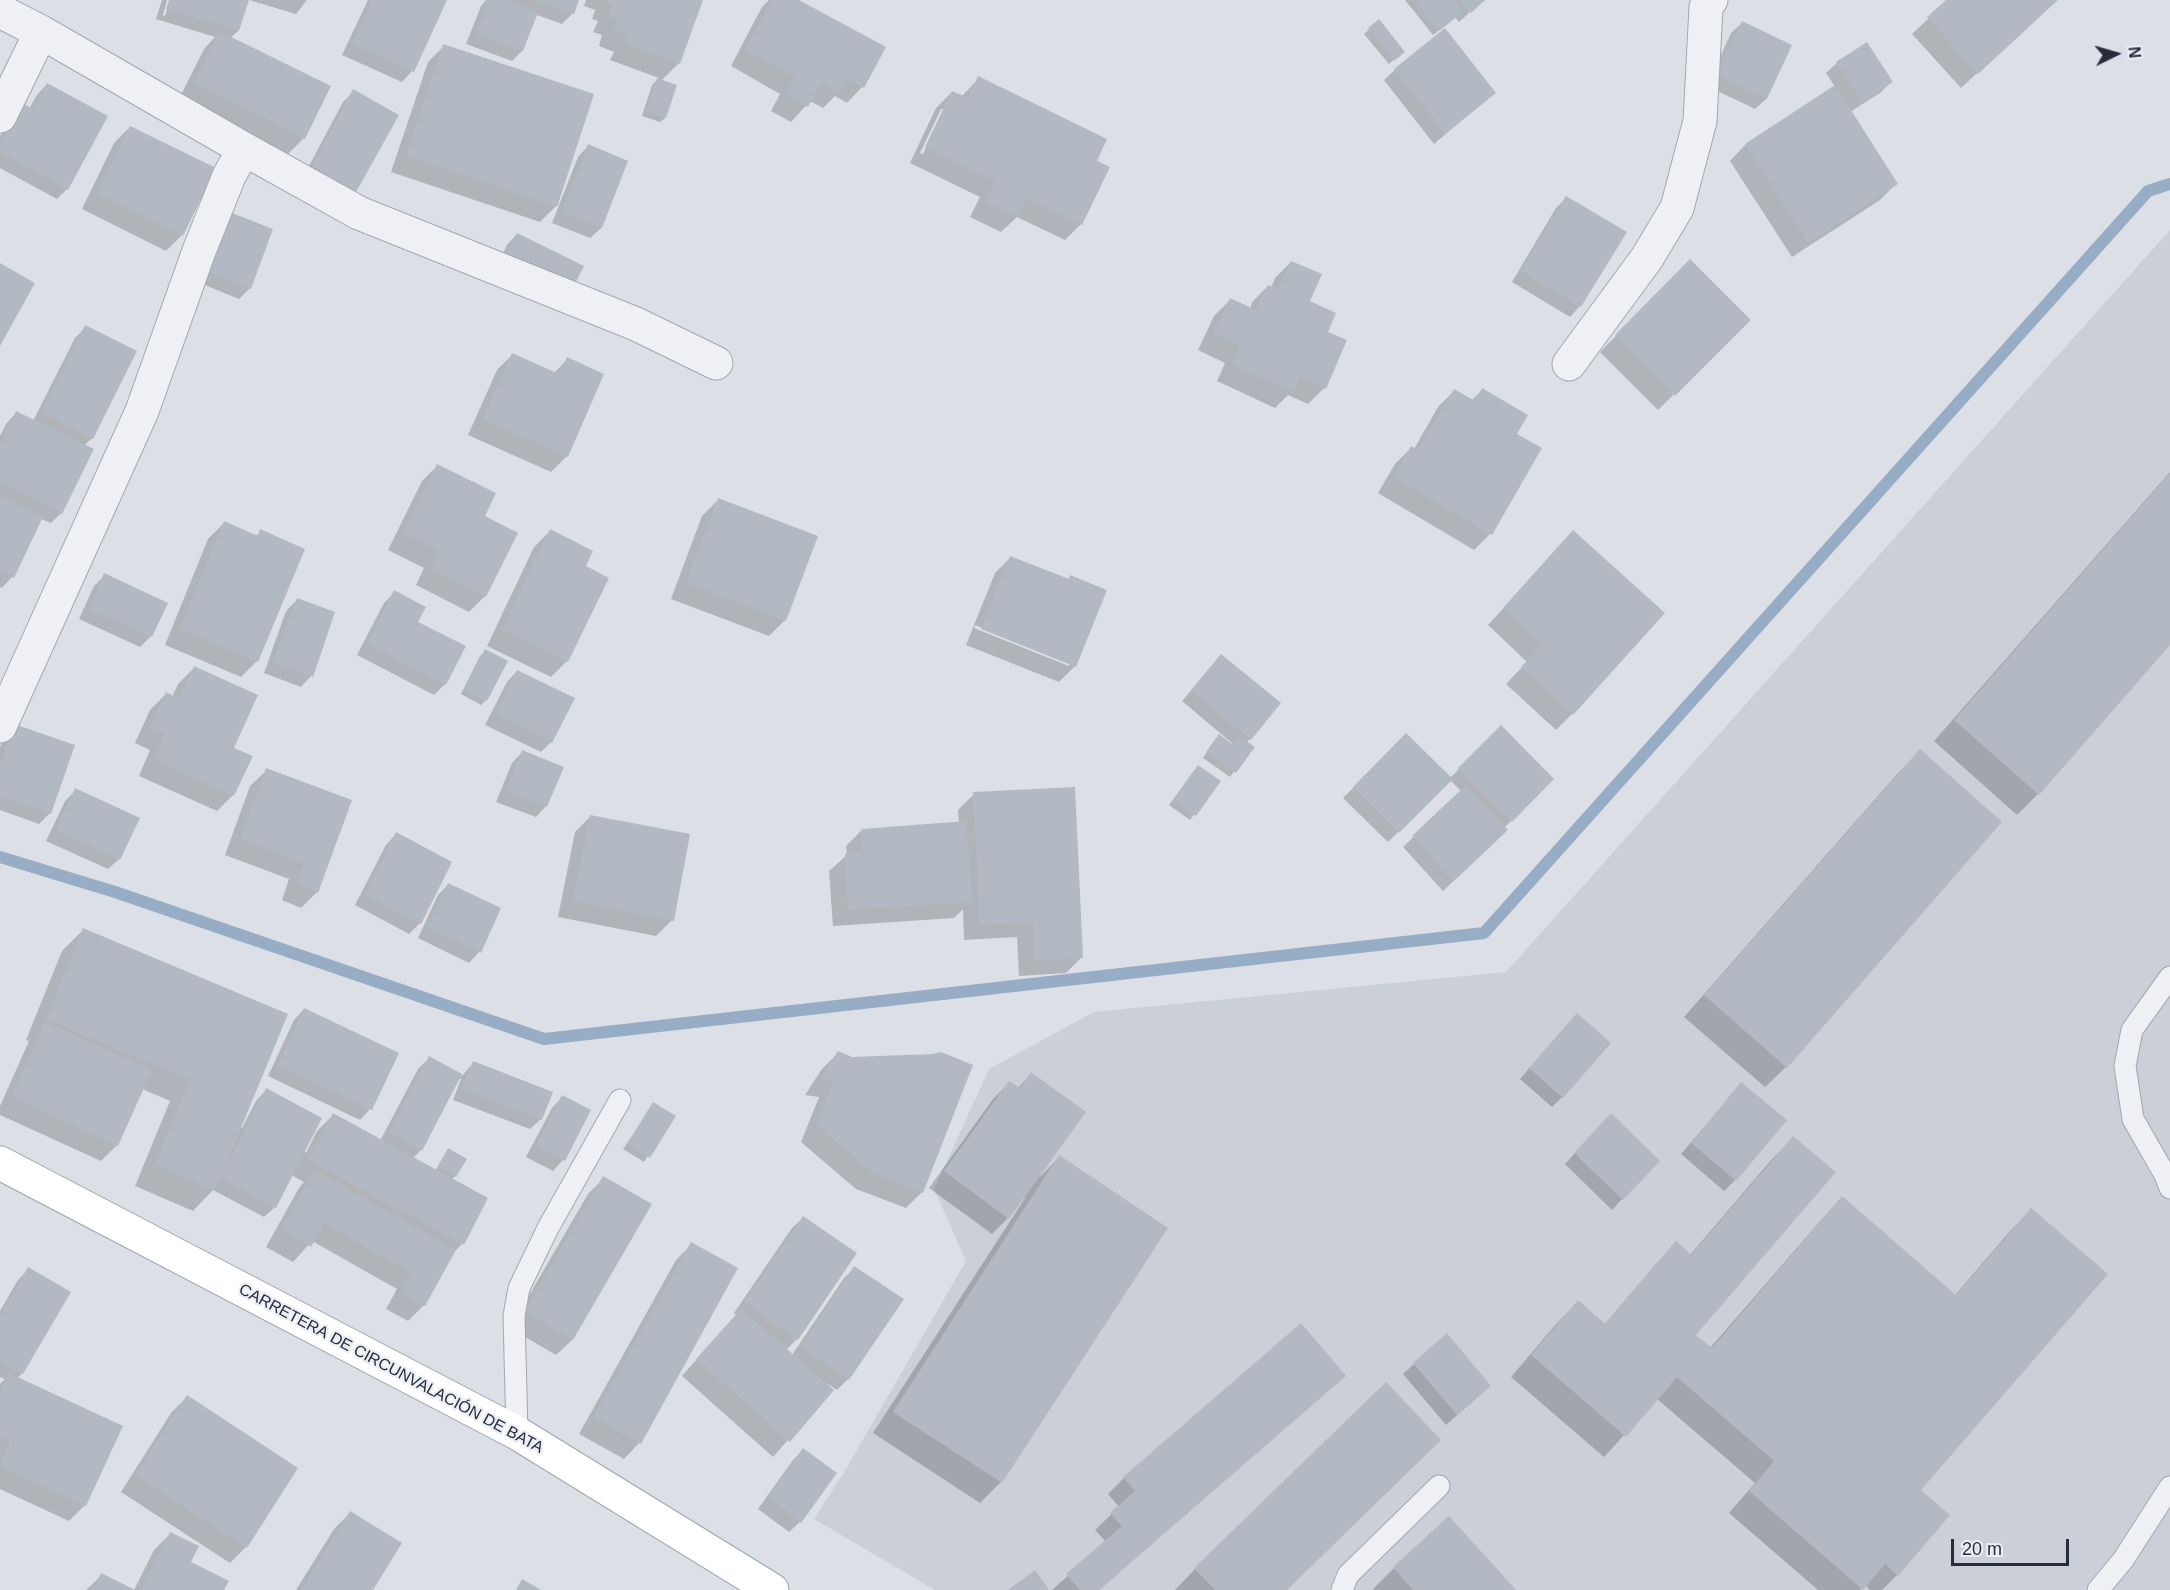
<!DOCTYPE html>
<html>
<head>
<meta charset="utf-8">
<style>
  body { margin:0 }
  #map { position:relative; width:2170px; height:1590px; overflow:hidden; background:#dce0e6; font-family:Helvetica,sans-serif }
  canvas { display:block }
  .north { position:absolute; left:2086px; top:24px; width:60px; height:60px; -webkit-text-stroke:4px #ebeef4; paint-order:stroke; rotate:85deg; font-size:16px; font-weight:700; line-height:24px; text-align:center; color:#262d3c }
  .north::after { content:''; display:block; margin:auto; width:21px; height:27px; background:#262d3c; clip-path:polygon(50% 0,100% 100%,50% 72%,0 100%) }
  .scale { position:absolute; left:1951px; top:1539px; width:118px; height:27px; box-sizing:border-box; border:3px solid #262d3c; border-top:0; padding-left:8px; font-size:18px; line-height:21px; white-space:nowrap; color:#262d3c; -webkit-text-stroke:4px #ebeef4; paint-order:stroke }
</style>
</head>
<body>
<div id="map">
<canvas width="2170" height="1590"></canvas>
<div class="north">N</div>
<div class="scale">20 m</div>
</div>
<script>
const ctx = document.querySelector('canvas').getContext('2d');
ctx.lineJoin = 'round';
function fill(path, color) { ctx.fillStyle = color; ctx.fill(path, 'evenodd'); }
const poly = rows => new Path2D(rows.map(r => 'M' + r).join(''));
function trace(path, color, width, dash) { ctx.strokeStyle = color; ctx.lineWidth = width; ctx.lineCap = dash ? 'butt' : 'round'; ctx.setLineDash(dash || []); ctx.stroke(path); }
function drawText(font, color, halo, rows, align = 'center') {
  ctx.font = font + ' Helvetica,sans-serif'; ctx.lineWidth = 4.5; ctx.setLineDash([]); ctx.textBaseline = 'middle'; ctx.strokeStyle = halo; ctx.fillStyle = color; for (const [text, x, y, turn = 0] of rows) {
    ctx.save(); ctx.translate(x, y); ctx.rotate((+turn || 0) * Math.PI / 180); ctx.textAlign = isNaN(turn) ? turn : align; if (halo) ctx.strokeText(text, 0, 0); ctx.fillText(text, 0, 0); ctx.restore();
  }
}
fill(poly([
  [2170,230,2170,1590,935,1590,814,1519,843,1474,966,1261,934,1189,989,1069,1094,1012,1506,972]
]), '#cacfd8');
fill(poly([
  [162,0,167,0,163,15,165,16,170,0,247,0,238,31,230,38,304,138,288,154,179,99,204,49,215,37,156,19],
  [249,0,307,0,296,14],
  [368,0,445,0,412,71,402,82,342,55],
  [486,0,577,0,573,13,562,24,537,15,522,51,512,61,466,44,481,6],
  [586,0,702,0,679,63,661,81,665,118,660,122,642,116,652,85,659,78,610,60,614,52,599,46,602,35,593,32,598,21,592,19,595,10,584,6],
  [769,0,796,0,862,87,847,103,835,96,823,108,810,101,791,122,771,111,780,94,731,66,762,7],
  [1405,0,1483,0,1459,22,1455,17,1433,35],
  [1948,0,2056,0,1961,88,1912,34],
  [1379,21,1398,56,1389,64,1364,34],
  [1742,23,1790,46,1766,99,1755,109,1707,86,1731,33],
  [444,46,559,203,540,222,391,172,428,62],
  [1837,63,1891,82,1880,93,1850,112,1896,184,1880,200,1792,257,1730,161,1745,145,1835,87,1826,73],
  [1395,70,1494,93,1434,144,1384,80],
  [979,78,1095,161,1081,224,1065,240,1017,217,1001,232,970,217,980,197,910,163,936,108,952,92,961,97],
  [941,109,945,109,923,154,920,153],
  [47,84,67,189,57,199,0,168,0,136,12,115,29,109,37,95],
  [354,91,343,204,301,181,343,102],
  [130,127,182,235,166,251,82,209,114,143],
  [588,146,626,161,601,228,590,238,552,223,578,157],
  [1567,197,1580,306,1570,317,1512,282,1556,208],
  [227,213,250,288,239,299,195,281],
  [517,234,560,302,495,270,507,245],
  [1690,261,1749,320,1658,410,1600,352],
  [1291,262,1308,301,1326,332,1324,388,1308,404,1288,395,1275,408,1217,381,1225,363,1198,350,1214,316,1230,300,1250,309,1252,302,1268,286,1271,288,1275,278],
  [86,327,92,438,84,446,61,513,51,523,41,519,12,577,2,588,0,587,0,436,6,424,16,413,33,421,75,338],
  [513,354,554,373,568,359,567,456,551,472,468,435,497,370],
  [1482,390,1515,435,1490,534,1474,550,1378,493,1395,464,1411,448,1414,449,1438,407,1454,391,1471,401],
  [438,465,483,516,485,596,469,612,416,585,424,568,388,550,422,481],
  [2170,472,2170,643,2038,794,2017,815,1934,741],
  [718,500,785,620,769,636,671,599,702,516],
  [224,523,256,536,261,531,257,661,241,677,165,645,208,539],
  [550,531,584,567,567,661,551,677,487,646,534,547],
  [1558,548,1572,714,1556,730,1506,684,1527,662,1488,625],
  [1011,557,1067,580,1070,577,1075,666,1059,682,966,645,995,573],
  [975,625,1069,662,1069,666,974,628],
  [105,575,151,636,140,647,79,619,94,586],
  [395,592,416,623,445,684,434,695,357,655,384,603],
  [297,600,311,676,301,687,264,673,286,611],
  [485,651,486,700,481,705,461,694,480,656],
  [1221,656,1250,739,1246,743,1252,747,1230,777,1203,758,1214,741,1231,745,1232,743,1182,701],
  [194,668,232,749,233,795,217,811,139,776,150,750,135,743,150,710,166,694,172,697,178,684],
  [517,671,551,742,541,752,485,725,507,682],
  [14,726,50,813,39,824,0,810,0,747,4,737],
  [1501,727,1552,779,1504,828,1506,830,1443,891,1403,847,1461,791,1450,780,1388,842,1343,798,1406,735,1449,779],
  [1920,751,1786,1067,1765,1087,1684,1017,1899,772],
  [522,752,546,806,536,817,496,802,512,763],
  [267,770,317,892,301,908,282,900,289,879,225,855,250,786],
  [1193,772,1219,782,1190,820,1169,805],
  [76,790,119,859,108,869,46,841,65,801],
  [974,794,1082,957,1066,973,1019,976,1017,937,964,940,963,909,954,918,833,926,829,871,847,855,846,846,862,830,959,823,958,810],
  [591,816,672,920,656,936,558,917,575,832],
  [396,834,420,923,409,934,355,905,386,845],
  [449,884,479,952,469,963,418,938,438,895],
  [83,930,242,1128,256,1101,266,1090,306,1153,317,1131,333,1115,380,1141,418,1069,429,1058,462,1076,473,1063,541,1119,530,1129,453,1100,461,1079,459,1078,421,1150,412,1159,435,1171,448,1150,455,1176,451,1180,462,1244,451,1255,424,1305,408,1321,386,1309,397,1289,312,1241,293,1262,266,1247,299,1188,304,1182,291,1175,275,1207,264,1217,213,1190,193,1211,135,1186,170,1101,142,1089,117,1145,101,1161,0,1115,0,1106,29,1041,26,1040,62,951],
  [304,1009,397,1054,370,1109,360,1120,268,1076,294,1020],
  [1566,1026,1562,1097,1552,1107,1520,1079],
  [838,1053,922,1192,906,1208,856,1189,801,1142,819,1097,805,1095,822,1069],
  [1031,1074,1039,1174,1041,1176,1059,1157,1166,1228,1001,1482,980,1503,873,1433,1025,1198,1023,1197,1008,1218,992,1234,929,1188,993,1099,1009,1083,1017,1089],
  [1741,1084,1735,1180,1724,1191,1681,1154],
  [562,1097,589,1111,563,1160,553,1171,526,1157,552,1108],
  [654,1104,674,1117,644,1162,623,1149],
  [1600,1126,1622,1199,1612,1210,1565,1164],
  [1793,1138,1694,1335,1710,1348,1822,1219,1843,1198,1955,1295,2011,1230,2032,1210,1919,1490,1897,1575,1882,1590,1870,1590,1865,1585,1860,1590,1818,1590,1729,1513,1755,1483,1657,1399,1604,1457,1511,1377,1557,1323,1578,1302,1604,1325,1656,1264,1676,1243,1690,1255,1772,1159],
  [604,1178,650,1204,572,1340,556,1355,510,1328,588,1194],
  [803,1218,797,1339,786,1350,792,1355,844,1278,855,1268,902,1299,848,1379,837,1390,828,1384,827,1386,832,1390,773,1457,682,1376,736,1315,734,1313,792,1228],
  [692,1244,736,1269,639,1443,624,1459,579,1434,676,1260],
  [29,1269,22,1373,17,1379,85,1505,69,1521,0,1489,0,1384,5,1379,0,1377,0,1311,18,1280],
  [1414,1364,1479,1396,1446,1425,1403,1374],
  [1344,1376,1099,1590,1052,1590,1106,1542,1095,1530,1119,1507,1108,1494,1124,1478],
  [1386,1384,1286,1590,1175,1590,1195,1569],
  [187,1397,246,1547,230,1563,121,1492,171,1413],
  [803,1450,800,1522,789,1532,758,1509,793,1460],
  [350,1513,371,1590,296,1590,334,1529],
  [1449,1518,1514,1590,1374,1590,1373,1589,1394,1568],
  [170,1534,189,1562,222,1590,134,1590,154,1550],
  [102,1575,131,1590,86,1590]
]), '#0003');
trace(poly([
  [0,857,115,892,544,1039,1484,933,2148,191,2170,184]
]), '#97adc6', 12);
fill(poly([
  [169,0,249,0,239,31,166,9],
  [372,0,447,0,414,72,352,44],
  [488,0,508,0,538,12,523,51,476,34],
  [535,0,579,0,574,14],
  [607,0,703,0,680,64,625,44,628,36,614,30,617,19,608,16,613,5,607,3],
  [772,0,799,0,886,47,864,88,848,79,840,93,821,83,808,107,785,95,795,77,745,50],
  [1414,0,1454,0,1463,12,1439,31],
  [1459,0,1485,0,1471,13],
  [1946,0,2058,0,1978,74,1927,17],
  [1379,19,1405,52,1394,61,1368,28],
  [1742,21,1792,45,1767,99,1716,75],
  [1445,28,1496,93,1445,134,1394,69],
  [219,31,331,86,305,139,194,83],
  [1867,42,1893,82,1862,102,1836,62],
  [443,44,594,94,557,207,406,156],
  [978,76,1107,139,1097,161,1110,167,1082,225,1027,198,1018,217,985,201,995,181,925,147,952,91,968,98],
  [657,78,677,85,666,118,646,112],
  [47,83,108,116,68,190,0,152,0,142,22,103,33,109],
  [1835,85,1898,184,1808,243,1745,144],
  [353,89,399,115,355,194,310,170],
  [130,126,216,168,183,236,97,193],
  [588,144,628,161,602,228,561,213],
  [1566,196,1627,232,1581,307,1521,271],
  [227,211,273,229,251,289,204,270],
  [517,233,584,266,571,292,504,259],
  [1690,259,1751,320,1675,396,1615,335],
  [1291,261,1322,274,1310,301,1336,313,1328,332,1347,340,1326,389,1300,377,1293,393,1232,364,1240,346,1213,334,1230,298,1256,310,1268,285,1278,289],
  [0,263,35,283,0,346],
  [85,325,137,351,93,439,42,412],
  [512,353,559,374,567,357,604,374,568,457,483,419],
  [1482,388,1528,415,1517,434,1542,448,1492,535,1393,477,1411,446,1418,450,1454,389,1475,401],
  [16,411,94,449,62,514,0,483,0,444],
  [437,464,496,493,485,516,518,533,486,597,431,569,439,551,403,533],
  [2170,473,2170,645,2039,795,1954,720],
  [0,496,43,517,14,578,0,571],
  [718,498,818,536,786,621,686,583],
  [224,521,258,536,260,529,305,549,258,662,180,629],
  [550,529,593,551,586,566,609,578,568,662,502,630],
  [1573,530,1665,613,1573,715,1521,667,1542,645,1503,608],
  [1010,556,1069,579,1070,575,1107,590,1076,667,981,629],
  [104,573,168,603,152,637,89,609],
  [394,590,426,607,418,622,466,646,446,685,367,644],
  [297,598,335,612,313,677,273,662],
  [485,649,508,661,487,701,465,689],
  [1221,654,1281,703,1251,740,1191,690],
  [194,666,258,695,234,748,253,756,234,796,154,760,165,734,150,727,166,692,179,699],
  [517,670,575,698,552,743,495,714],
  [14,724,75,745,51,814,0,796,0,764],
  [1501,725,1554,779,1512,822,1458,768],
  [1406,733,1453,779,1399,833,1353,787],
  [1219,734,1232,744,1238,735,1255,747,1236,773,1206,752],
  [1920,749,2002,822,1787,1068,1704,995],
  [522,750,564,767,547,807,506,791],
  [1198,765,1221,781,1196,816,1173,800],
  [266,768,352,800,318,893,297,884,304,863,240,839],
  [1466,785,1508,830,1454,881,1412,836],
  [1075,787,1083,958,1034,960,1033,922,980,925,973,792],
  [75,788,140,818,120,860,56,830],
  [590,815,690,834,674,921,573,901],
  [966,821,972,902,848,910,845,854,863,852,861,829],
  [396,832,452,862,421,924,365,895],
  [448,883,501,908,481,953,427,927],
  [83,928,288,1014,215,1191,155,1165,190,1080,46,1019],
  [304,1008,399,1053,372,1110,278,1065],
  [1577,1013,1611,1043,1563,1098,1529,1068],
  [45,1022,152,1070,118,1146,12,1097],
  [838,1051,852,1057,932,1054,941,1052,973,1065,923,1193,873,1173,816,1125,834,1081,820,1079],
  [429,1056,462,1074,422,1151,389,1132],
  [473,1061,553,1092,542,1120,462,1089],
  [1031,1072,1086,1112,1009,1219,944,1171,1009,1081,1020,1088],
  [1741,1082,1787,1120,1736,1181,1691,1143],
  [266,1088,322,1118,276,1208,220,1178],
  [562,1095,591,1110,565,1161,536,1146],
  [653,1102,676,1116,650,1158,627,1144],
  [333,1113,488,1198,464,1245,308,1160],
  [1611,1113,1660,1161,1623,1200,1574,1153],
  [1793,1136,1836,1172,1696,1335,1712,1348,1842,1196,1956,1295,2031,1208,2108,1274,1921,1490,1950,1515,1898,1576,1885,1564,1863,1590,1749,1491,1774,1461,1677,1377,1626,1437,1531,1355,1578,1300,1605,1324,1676,1241,1691,1255],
  [448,1148,467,1159,456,1177,438,1166],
  [1059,1155,1168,1228,1002,1483,893,1412],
  [314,1170,456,1250,425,1306,401,1293,412,1273,324,1223,311,1247,281,1230],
  [603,1176,652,1204,573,1340,525,1312],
  [803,1216,857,1253,798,1340,744,1302],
  [691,1242,738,1268,641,1444,594,1417],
  [854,1266,904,1299,849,1380,800,1347],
  [28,1267,71,1292,23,1374,0,1360,0,1316],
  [741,1309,834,1390,790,1442,696,1359],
  [1301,1323,1346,1376,1099,1590,1080,1590,1066,1574,1122,1526,1110,1513,1135,1491,1123,1477],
  [1447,1333,1491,1386,1457,1415,1413,1363],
  [9,1373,123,1426,86,1506,0,1466,10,1441,0,1436,0,1393],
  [1386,1382,1441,1440,1287,1590,1215,1590,1194,1568],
  [187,1395,298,1468,247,1548,135,1475],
  [803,1448,837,1473,801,1523,768,1498],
  [350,1511,402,1543,373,1590,301,1590],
  [1449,1516,1516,1590,1413,1590,1393,1567],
  [170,1532,199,1546,191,1562,229,1581,224,1590,141,1590],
  [1035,1570,1049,1590,1008,1590],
  [101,1573,135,1590,93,1590],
  [522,1579,541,1590,516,1590]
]), '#b3b9c2');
const service = poly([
  [2170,977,2132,1030,2125,1066,2133,1119,2165,1175,2170,1188],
  [517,1433,514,1316,519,1288,548,1228,620,1100],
  [1342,1590,1348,1575,1439,1486],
  [2098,1590,2123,1560,2170,1487]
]);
const minor = poly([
  [0,11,41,32,244,149,359,213,636,324,716,363],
  [0,116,41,32],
  [1569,364,1647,258,1677,208,1700,121,1706,7,1711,0],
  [0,726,142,411,199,251,229,176,244,149]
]);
const primary = poly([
  [0,1163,517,1433,772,1590]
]);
trace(service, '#a2a7b0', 23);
trace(minor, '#a2a7b0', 35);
trace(primary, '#9ba4b1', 35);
trace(service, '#eef0f4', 21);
trace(minor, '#eef0f4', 33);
trace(primary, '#fff', 33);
drawText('16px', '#262d3c', '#ebeef4', [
  ["CARRETERA DE CIRCUNVALACIÓN DE BATA",391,1369,28]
]);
</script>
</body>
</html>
